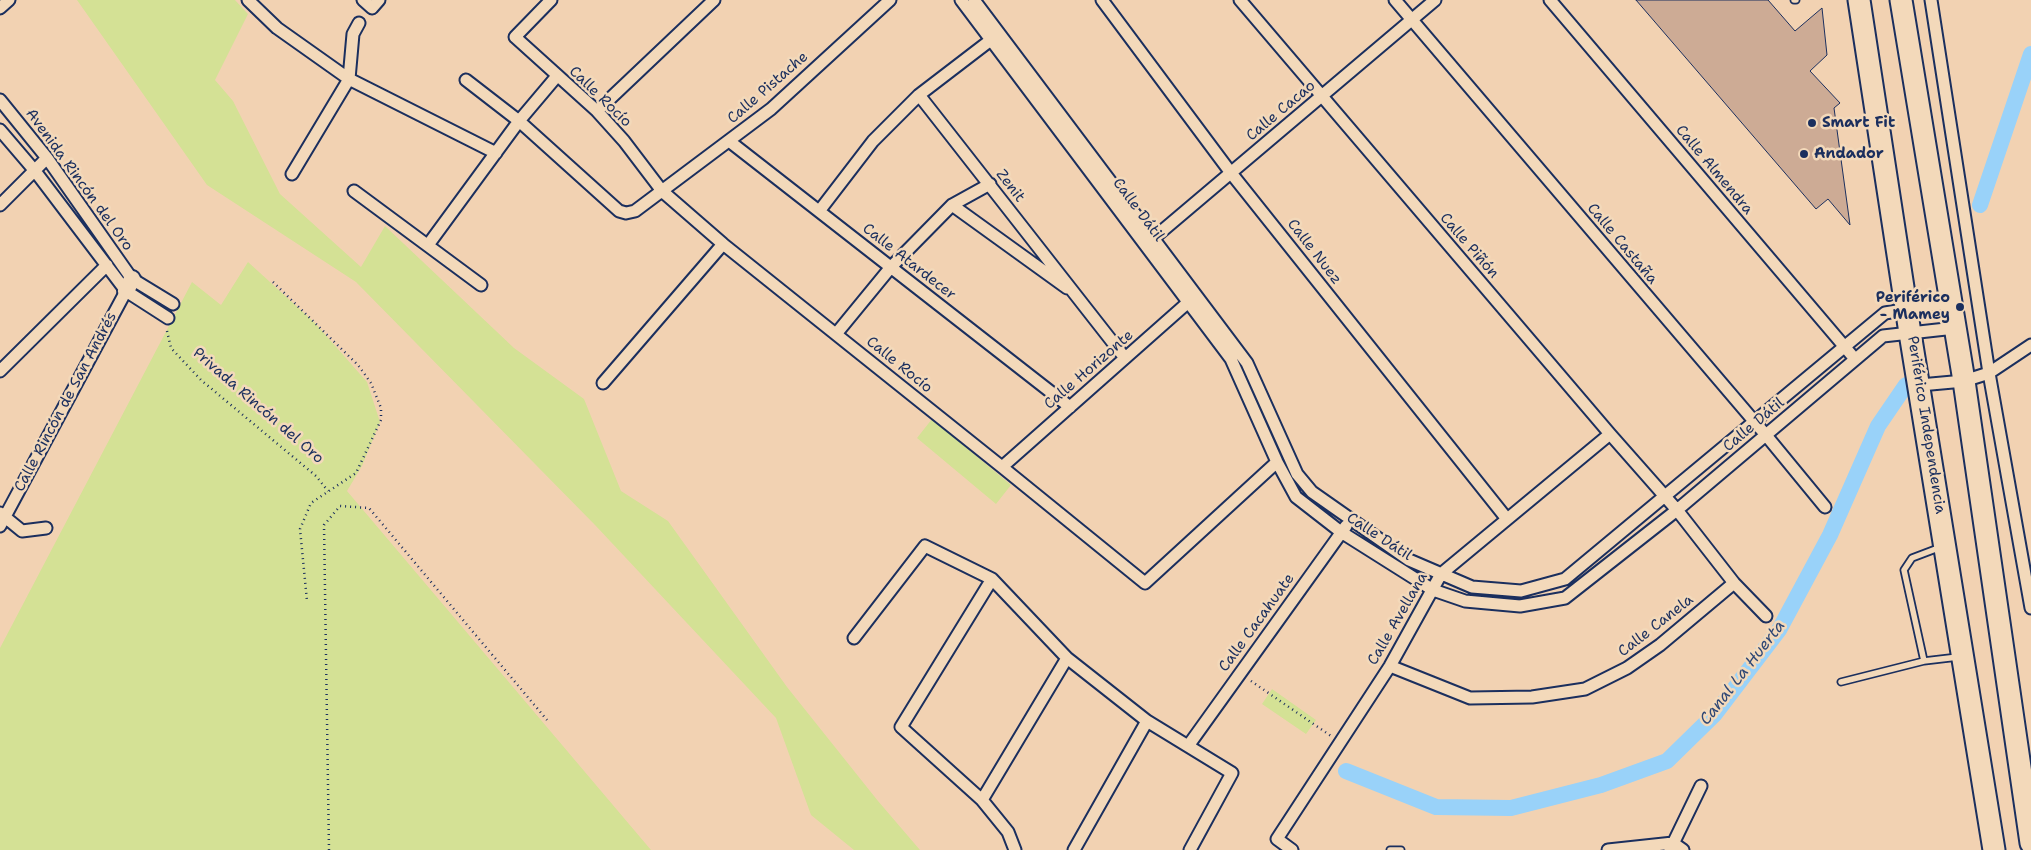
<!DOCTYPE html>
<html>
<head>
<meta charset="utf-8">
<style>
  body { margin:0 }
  canvas { display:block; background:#f2d2b2 }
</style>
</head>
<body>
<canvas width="2031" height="850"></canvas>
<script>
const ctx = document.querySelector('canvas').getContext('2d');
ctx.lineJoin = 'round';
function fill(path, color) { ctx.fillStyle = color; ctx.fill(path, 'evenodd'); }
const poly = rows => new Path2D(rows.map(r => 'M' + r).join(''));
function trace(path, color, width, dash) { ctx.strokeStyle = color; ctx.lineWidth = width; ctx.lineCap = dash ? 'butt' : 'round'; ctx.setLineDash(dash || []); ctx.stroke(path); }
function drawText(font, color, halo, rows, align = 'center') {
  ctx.font = font + ' "Shantell Sans",sans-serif'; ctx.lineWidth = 5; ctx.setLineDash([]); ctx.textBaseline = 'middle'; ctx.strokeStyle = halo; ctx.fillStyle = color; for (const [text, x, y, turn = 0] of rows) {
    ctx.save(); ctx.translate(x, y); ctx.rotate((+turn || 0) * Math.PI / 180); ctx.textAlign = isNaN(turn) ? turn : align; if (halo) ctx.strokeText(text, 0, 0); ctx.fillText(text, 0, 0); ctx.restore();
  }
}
fill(poly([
  [77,0,235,0,248,14,215,80,233,101,280,194,361,267,385,226,514,348,584,399,621,491,668,521,787,687,878,801,920,850,854,850,811,815,776,718,595,525,356,282,207,185],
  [248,262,315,323,367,382,380,422,362,466,347,491,651,850,0,850,0,648,192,282,221,305],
  [932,419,1011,485,996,504,917,438],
  [1272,689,1316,720,1306,734,1262,704]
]), '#d4e195');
trace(poly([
  [1980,205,2031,54],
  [1346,771,1436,807,1511,808,1601,785,1667,761,1715,714,1779,630,1830,535,1878,426,1906,385]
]), '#99d2f9', 16);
const building = poly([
  [1636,0,1768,0,1795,31,1822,8,1827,55,1810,71,1840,103,1834,108,1850,225,1828,199,1816,209,1636,0]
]);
fill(building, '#cdab95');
trace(building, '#1b2f5e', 1);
const lane = poly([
  [1794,0,1796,0],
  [1924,661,1904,570,1912,558,1941,547],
  [1841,682,1924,661,1958,657],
  [1390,850,1401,850]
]);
const street = poly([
  [248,0,277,28,349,79,496,153],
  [363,0,372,8,379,0],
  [551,0,515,37,597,111,624,141,662,191,723,244,1002,467,1145,583,1277,462],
  [961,0,1231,359,1277,462,1296,497,1341,532,1433,590,1465,601,1520,606,1565,598,1677,510,1883,336,1955,328],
  [974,0,1247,363,1297,474,1312,492,1409,560,1472,587,1521,591,1565,579,1885,313,1951,302],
  [1102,0,1231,173,1507,519],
  [1240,0,1610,434,1677,510,1734,583,1766,616],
  [1395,0,1765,434,1825,507],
  [1550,0,1855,359],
  [1931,0,1989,373,2031,608],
  [0,8,9,0],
  [466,80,519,121,619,211,626,213,635,211,771,109,890,0],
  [919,95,1125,358],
  [0,100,47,158,132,279,173,304],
  [597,111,714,0],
  [0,130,35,171,126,291,168,318],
  [729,141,1070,407],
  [292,174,349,79,353,34,359,23],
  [354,191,481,285],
  [0,205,47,158],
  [952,205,1067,288],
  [820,210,873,141,919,95,996,36],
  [1149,242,1435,0],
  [428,245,519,121,557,76],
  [836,334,891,267,952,205,990,184],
  [0,371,107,265],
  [603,383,723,244],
  [1920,385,1964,381,1989,373,2031,345],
  [1002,467,1193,298],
  [0,513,22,531,46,528],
  [0,526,126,291],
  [992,579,901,727,982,800,1008,832,1015,850],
  [854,638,925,546,992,579,1067,658,1147,721,1232,773,1190,850],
  [1390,666,1470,698,1532,697,1585,689,1627,668,1660,645,1734,583],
  [1188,746,1346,526],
  [982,800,1067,658],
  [1074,850,1147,721],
  [1292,850,1277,839,1390,666,1441,574,1610,434],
  [1608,850,1673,843,1683,850],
  [1670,850,1701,786]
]);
const secondary = poly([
  [126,291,132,279]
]);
const highway = poly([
  [1859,0,1910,333,1994,850],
  [1901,0,1964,381,2031,843]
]);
trace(lane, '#1b2f5e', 9);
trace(street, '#1b2f5e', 15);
trace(secondary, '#1b2f5e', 20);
trace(highway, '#1b2f5e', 25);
trace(poly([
  [273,282,358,365,371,383,381,408,381,420,356,473,311,503,300,529,307,601],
  [167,331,171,348,201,380,316,476,328,491],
  [1251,681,1331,736],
  [329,850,324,525,340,506,369,508,547,720]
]), '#1b2f5e', 2.5, [1, 4]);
trace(lane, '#f3d9ba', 5.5);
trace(street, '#f3d9ba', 11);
trace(secondary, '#f3d9ba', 16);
trace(highway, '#f3d9ba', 21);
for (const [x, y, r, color] of [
  [1812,123,5,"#1b2f5e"],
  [1804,154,5,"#1b2f5e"],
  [1960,307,5,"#1b2f5e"]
]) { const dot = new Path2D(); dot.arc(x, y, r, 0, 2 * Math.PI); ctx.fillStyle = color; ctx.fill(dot); trace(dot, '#f3d9ba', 2); }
drawText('15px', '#1b2f5e', '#f3d9ba', [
  ["Calle Pistache",768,88,-41],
  ["Calle Rocío",600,97,44],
  ["Calle Cacao",1281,111,-40],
  ["Calle Almendra",1714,170,50],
  ["Avenida Rincón del Oro",79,180,54],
  ["Zenit",1010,186,52],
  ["Calle Dátil",1138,210,53],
  ["Calle Castaña",1622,244,50],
  ["Calle Piñón",1469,246,49],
  ["Calle Nuez",1314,252,52],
  ["Calle Atardecer",909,262,38],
  ["Calle Rocío",899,365,39],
  ["Calle Horizonte",1089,370,-41],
  ["Calle Rincón de San Andrés",66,402,-62],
  ["Privada Rincón del Oro",258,406,41],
  ["Calle Dátil",1754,425,-40],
  ["Periférico Independencia",1926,425,81],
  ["Calle Dátil",1379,537,33],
  ["Calle Avellana",1398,619,-60],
  ["Calle Cacahuate",1257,623,-54],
  ["Calle Canela",1656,626,-38]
]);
drawText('bold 15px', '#1b2f5e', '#f3d9ba', [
  ["Smart Fit",1822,123],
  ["Andador",1814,154],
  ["Periférico",1950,298,"right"],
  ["- Mamey",1950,315,"right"]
], 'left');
drawText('italic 16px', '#2e4775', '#f3d9ba', [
  ["Canal La Huerta",1743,673,-52]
]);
</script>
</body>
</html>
